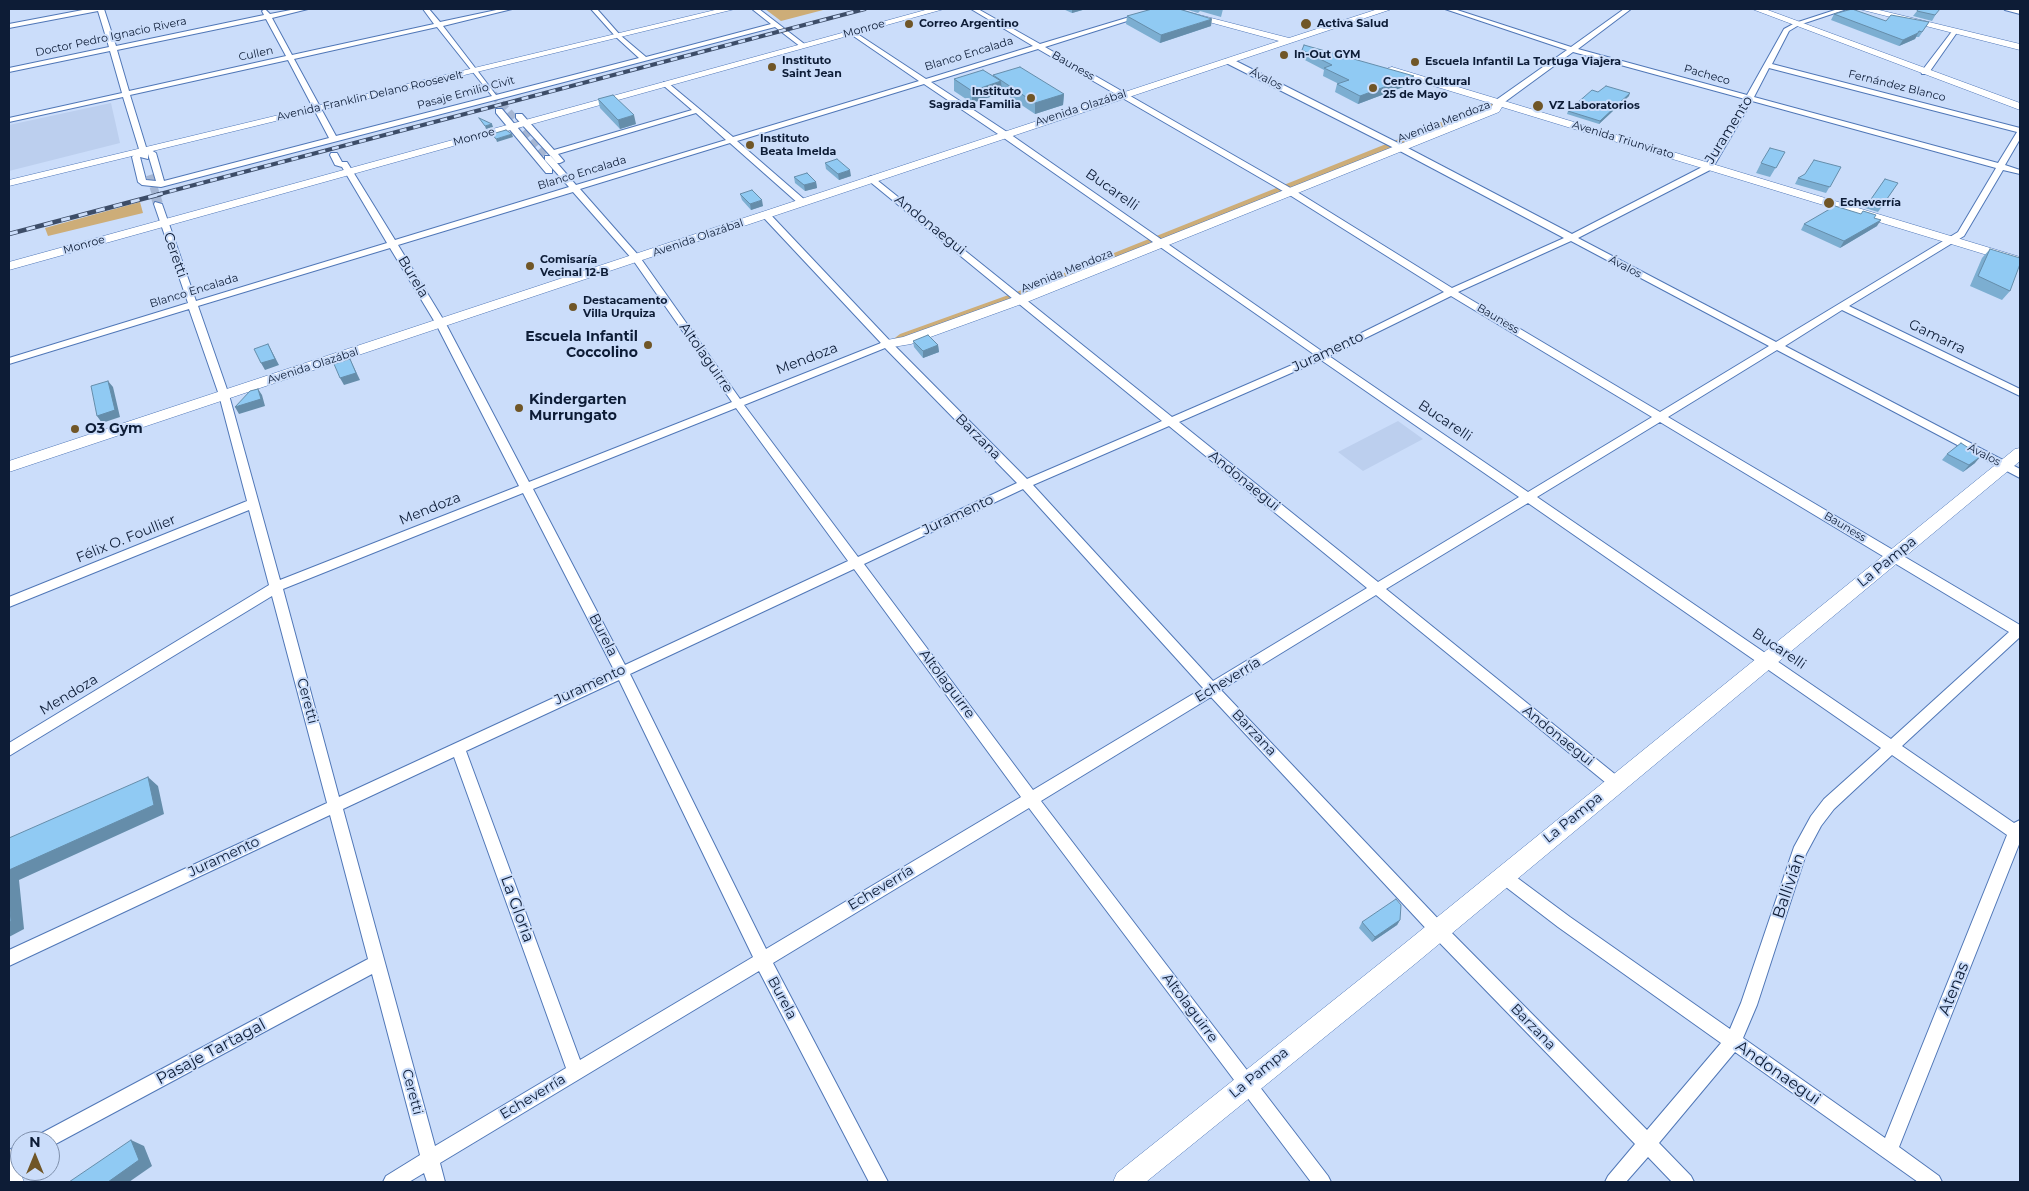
<!DOCTYPE html>
<html>
<head>
<meta charset="utf-8">
<style>
  body { margin:0 }
  #map { position:relative; width:2029px; height:1191px; overflow:hidden; background:#cbddfa; font-family:Montserrat,sans-serif }
  canvas { display:block }
  .frame { position:absolute; inset:0; border:10px solid #0d1c36; pointer-events:none }
  .north { position:absolute; left:10px; top:1131px; width:50px; height:50px; box-sizing:border-box; background:#cbddfa; border:1px solid #7f90ac; border-radius:50%; rotate:0deg; font-size:14px; font-weight:700; line-height:20px; text-align:center; color:#0d1c36 }
  .north::after { content:''; display:block; margin:auto; width:18px; height:22px; background:#705627; clip-path:polygon(50% 0,100% 100%,50% 72%,0 100%) }
</style>
</head>
<body>
<div id="map">
<canvas width="2029" height="1191"></canvas>
<div class="frame"></div>
<div class="north">N</div>
</div>
<script>
const ctx = document.querySelector('canvas').getContext('2d');
ctx.lineJoin = 'round';
function fill(path, color) { ctx.fillStyle = color; ctx.fill(path, 'evenodd'); }
const poly = rows => new Path2D(rows.map(r => 'M' + r).join(''));
function trace(path, color, width, dash) { ctx.strokeStyle = color; ctx.lineWidth = width; ctx.lineCap = dash ? 'butt' : 'round'; ctx.setLineDash(dash || []); ctx.stroke(path); }
function drawText(font, color, halo, rows, align = 'center') {
  ctx.font = font + ' Montserrat,sans-serif'; ctx.lineWidth = 4; ctx.setLineDash([]); ctx.textBaseline = 'middle'; ctx.strokeStyle = halo; ctx.fillStyle = color; for (const [text, x, y, turn = 0] of rows) {
    ctx.save(); ctx.translate(x, y); ctx.rotate((+turn || 0) * Math.PI / 180); ctx.textAlign = isNaN(turn) ? turn : align; if (halo) ctx.strokeText(text, 0, 0); ctx.fillText(text, 0, 0); ctx.restore();
  }
}
fill(poly([
  [111,103,120,143,9,171,9,125],
  [1398,421,1423,439,1363,471,1338,452]
]), '#bccfee');
fill(poly([
  [765,9,827,9,781,21],
  [1499,102,1495,110,1159,244,887,344,900,334,1014,293,1481,106],
  [140,202,143,213,48,236,45,228]
]), '#cdad78');
trace(poly([
  [493,94,548,158],
  [150,175,156,195]
]), '#a5b6d3', 8, [8, 4]);
trace(poly([
  [155,194,158,204]
]), '#a5b6d3', 10, [10, 5]);
const street = poly([
  [88,9,104,9,116,46,264,15,262,11,265,9,270,14,296,9,308,9,272,18,292,55,434,24,423,9,429,9,440,22,501,9,512,9,443,26,496,95,639,58,616,37,591,9,597,9,620,35,646,57,771,24,752,9,759,9,807,46,801,47,775,27,161,187,142,185,138,182,132,157,139,149,123,97,9,122,9,118,122,93,110,51,9,72,9,68,109,47,98,11,9,28,9,24,88,9],
  [266,19,286,56,129,91,117,50,266,19],
  [437,27,492,96,336,136,294,59,437,27],
  [288,60,329,138,164,181,156,153,146,147,130,95,288,60],
  [148,154,156,181,146,180,140,157,148,159,148,154],
  [971,9,978,9,1040,44,1156,9,1165,9,1045,47,1294,190,1452,288,1564,238,1398,150,1226,63,1226,59,1232,59,1404,146,1572,234,1706,165,1745,99,1573,52,1502,104,1496,104,1496,100,1567,50,1445,9,1454,9,1571,47,1624,9,1631,9,1578,49,1747,95,1784,29,1795,23,1838,9,1847,9,1799,25,1789,31,1772,64,2020,128,2020,139,2005,165,2020,170,2020,174,2003,170,1964,236,1849,306,2020,389,2020,396,1842,310,1785,346,2020,469,2020,478,1777,350,1668,417,2020,625,2020,637,1902,746,2014,823,2020,820,2020,842,1899,1147,1939,1176,1942,1182,1918,1182,1735,1052,1659,1143,1691,1176,1694,1182,1672,1182,1648,1157,1626,1182,1605,1182,1608,1176,1635,1144,1432,935,1211,697,1041,801,1328,1176,1331,1182,1311,1182,1029,808,773,963,888,1182,869,1182,759,971,440,1163,445,1182,427,1182,424,1173,409,1182,383,1182,386,1176,420,1155,372,974,50,1147,50,1141,35,1141,38,1135,368,959,330,815,9,966,9,950,327,803,272,596,9,756,9,743,269,585,249,510,9,607,9,597,247,501,219,395,189,309,9,364,9,358,188,303,154,204,155,202,162,204,196,301,387,243,342,167,335,165,330,155,331,153,337,153,342,162,347,162,395,240,569,187,545,160,545,156,551,156,576,185,726,140,696,113,558,154,564,161,560,163,557,163,516,118,516,114,522,114,554,150,692,110,664,86,664,82,667,82,733,137,919,81,849,33,849,31,853,31,926,79,1033,46,971,9],
  [1038,49,1288,194,1444,292,1323,352,1007,132,931,82,1038,49],
  [1769,68,2017,132,1998,163,1754,97,1769,68],
  [924,84,1001,136,1315,355,1172,417,872,176,869,177,869,181,1162,421,1027,479,891,342,769,213,766,212,762,215,763,217,881,343,740,399,639,256,580,189,730,143,799,204,805,204,805,200,737,141,924,84],
  [1752,101,1996,168,1958,232,1776,342,1578,238,1712,169,1752,101],
  [573,192,633,260,732,402,529,482,446,324,398,245,573,192],
  [1571,241,1769,346,1660,412,1458,292,1571,241],
  [390,248,436,324,519,486,280,580,229,395,198,306,390,248],
  [1451,296,1652,417,1528,492,1329,356,1451,296],
  [885,348,1017,483,858,557,744,405,885,348],
  [1321,360,1519,497,1378,582,1179,422,1321,360],
  [736,408,848,561,625,665,533,489,736,408],
  [1660,422,2009,632,1891,739,1537,497,1660,422],
  [1169,426,1367,588,1213,681,1033,485,1169,426],
  [1023,489,1203,688,1033,790,864,564,1023,489],
  [523,493,614,670,339,797,283,589,523,493],
  [1528,503,1881,748,1824,799,1811,816,1794,847,1741,1003,1730,1029,1570,917,1508,871,1503,869,1498,871,1495,876,1498,881,1558,927,1721,1043,1647,1130,1444,925,1221,690,1376,595,1611,787,1616,789,1621,787,1623,783,1621,779,1386,589,1528,503],
  [854,569,1021,797,766,949,630,674,854,569],
  [619,680,753,957,580,1060,466,751,619,680],
  [1892,755,2007,835,1885,1138,1743,1038,1757,1005,1806,854,1821,826,1834,809,1892,755],
  [454,757,566,1068,435,1146,343,809,454,757],
  [2004,9,2020,10,2020,14,2005,10,2004,9],
  [1953,30,1958,31,1928,74,1922,74,1921,72,1953,30],
  [496,109,502,109,552,169,552,173,546,173,496,113,496,109],
  [20,1145,20,1164,9,1169,9,1150,20,1145]
]);
const secondary = poly([
  [719,9,735,9,9,186,9,180,719,9],
  [929,9,944,9,9,270,9,262,929,9],
  [1161,9,1176,9,1289,38,1378,9,1392,9,9,472,9,461,1279,41,1161,9],
  [1752,9,1765,9,2020,103,2020,110,1752,9],
  [1859,9,1875,9,2020,44,2020,50,1859,9],
  [1392,67,2020,257,2020,265,1502,107,1499,112,1027,302,911,344,887,348,880,344,882,341,903,337,1017,296,1491,108,1493,104,1388,72,1388,68,1392,67],
  [2020,448,2020,461,1415,964,1146,1182,1113,1182,1117,1173,1399,948,2015,449,2020,448],
  [9,1163,18,1167,24,1182,9,1182,9,1163]
]);
trace(street, '#5077b7', 2);
trace(secondary, '#5077b7', 1);
fill(street, '#fff');
fill(secondary, '#fff');
const railFar1 = poly([
  [156,195,865,9]
]);
const rail = poly([
  [9,234,161,194]
]);
trace(railFar1, '#3d4d68', 4);
trace(rail, '#3d4d68', 4.5);
trace(railFar1, '#cbddfa', 2.5, [7]);
trace(rail, '#cbddfa', 3, [9]);
fill(poly([
  [1063,9,1086,9,1072,13],
  [1185,9,1223,9,1221,17,1200,11,1198,13],
  [1917,11,1936,14,1932,21,1913,16],
  [1834,14,1886,21,1929,22,1919,37,1916,37,1915,39,1899,46,1831,20],
  [1127,16,1211,26,1160,43,1126,24],
  [1302,50,1411,84,1358,104,1335,92,1337,84,1339,84,1323,76,1324,70,1301,58],
  [993,76,1064,94,1063,105,1035,114,1002,92,1002,93,972,103,954,91,954,79],
  [1629,96,1599,124,1567,114,1568,111],
  [598,99,636,124,620,129,600,108],
  [1785,152,1770,177,1756,173,1761,163],
  [825,163,851,176,839,180,826,169],
  [1841,167,1826,193,1795,184,1798,178],
  [794,177,816,182,817,188,805,191,795,183],
  [1885,179,1894,189,1878,212,1865,208],
  [740,194,763,206,751,210,742,200],
  [1874,218,1877,226,1840,248,1801,230,1804,224],
  [1990,249,2010,291,2002,300,1970,286,1982,258],
  [913,341,938,345,939,352,923,358,914,347],
  [1947,454,1975,463,1963,472,1942,460],
  [1400,920,1397,925,1372,942,1359,928,1362,922]
]), '#7caed1');
fill(poly([
  [1072,9,1086,9,1072,13],
  [1212,19,1211,26,1160,43,1161,35],
  [1918,33,1915,39,1899,46,1903,40],
  [1414,76,1411,84,1358,104,1360,96],
  [1001,81,1002,93,972,103,972,91],
  [1630,93,1629,96,1599,124,1600,121],
  [1064,94,1063,105,1035,114,1035,103],
  [634,115,636,124,620,129,618,120],
  [492,124,493,127,486,129,485,126],
  [512,134,513,137,497,142,496,139],
  [850,170,851,176,839,180,838,174],
  [816,182,817,188,805,191,804,185],
  [762,200,763,206,751,210,750,204],
  [1881,220,1877,226,1840,248,1844,241],
  [268,344,279,365,265,370,261,363],
  [938,345,939,352,923,358,923,351],
  [350,359,360,380,344,385,340,378],
  [108,381,113,387,120,417,102,423,97,416],
  [258,389,262,395,265,406,239,414,235,407],
  [1981,456,1975,463,1963,472,1969,465],
  [148,777,158,786,164,814,19,880,24,929,9,937,9,870],
  [1400,920,1397,925,1372,942,1375,937],
  [131,1140,144,1146,152,1166,129,1182,108,1182]
]), '#658daa');
const building = poly([
  [1152,9,1179,9,1212,19,1161,35,1127,16,1152,9],
  [1852,9,1886,21,1891,15,1929,22,1922,32,1919,31,1918,33,1903,40,1834,14,1852,9],
  [1918,9,1940,9,1935,15,1917,11,1918,9],
  [1304,45,1414,76,1360,96,1337,84,1349,80,1324,68,1332,65,1302,50,1304,45],
  [1020,67,1064,94,1035,103,993,75,1020,67],
  [983,70,1001,81,972,91,954,79,983,70],
  [1606,86,1630,93,1600,121,1568,111,1592,90,1598,92,1606,86],
  [613,95,634,115,618,120,598,99,613,95],
  [479,118,492,124,485,126,479,118],
  [506,130,512,134,496,139,492,134,506,130],
  [1770,148,1785,152,1776,168,1761,163,1770,148],
  [837,159,850,170,838,174,825,163,837,159],
  [1814,160,1841,167,1830,187,1798,178,1805,174,1814,160],
  [807,173,816,182,804,185,794,177,807,173],
  [1885,179,1898,183,1882,206,1869,202,1885,179],
  [752,190,762,200,750,204,740,194,752,190],
  [1835,206,1861,214,1863,211,1876,215,1874,218,1881,220,1844,241,1804,224,1835,206],
  [1990,249,2020,258,2020,264,2010,291,1978,276,1990,249],
  [928,335,938,345,923,351,913,341,928,335],
  [268,344,275,359,261,363,254,349,268,344],
  [350,359,356,373,340,378,334,364,350,359],
  [108,381,115,410,97,416,91,386,108,381],
  [258,389,261,399,235,407,250,391,258,389],
  [1961,443,1981,456,1969,465,1947,454,1961,443],
  [148,777,154,805,9,870,9,838,148,777],
  [1396,899,1401,905,1400,920,1375,937,1362,922,1396,899],
  [9,900,11,921,9,922,9,900],
  [131,1140,139,1160,108,1182,69,1182,131,1140]
]);
fill(building, '#90caf3');
trace(building, '#658daa', 1);
for (const [x, y, r, color] of [
  [909,24,5,"#705627"],
  [1306,24,6,"#705627"],
  [1284,55,5,"#705627"],
  [1415,62,5,"#705627"],
  [772,67,5,"#705627"],
  [1373,88,5,"#705627"],
  [1031,98,5,"#705627"],
  [1538,106,6,"#705627"],
  [750,145,5,"#705627"],
  [1829,203,6,"#705627"],
  [530,266,5,"#705627"],
  [573,307,5,"#705627"],
  [648,345,5,"#705627"],
  [519,408,5,"#705627"],
  [75,429,5,"#705627"]
]) { const dot = new Path2D(); dot.arc(x, y, r, 0, 2 * Math.PI); ctx.fillStyle = color; ctx.fill(dot); trace(dot, '#cbddfa', 2); }
drawText('bold 11px', '#0d1c36', '#cbddfa', [
  ["Correo Argentino",919,24],
  ["Activa Salud",1317,24],
  ["In-Out GYM",1294,55],
  ["Instituto",782,61],
  ["Saint Jean",782,74],
  ["Escuela Infantil La Tortuga Viajera",1425,62],
  ["Centro Cultural",1383,82],
  ["25 de Mayo",1383,95],
  ["Instituto",1021,92,"right"],
  ["Sagrada Familia",1021,105,"right"],
  ["VZ Laboratorios",1549,106],
  ["Instituto",760,139],
  ["Beata Imelda",760,152],
  ["Echeverría",1840,203],
  ["Comisaría",540,260],
  ["Vecinal 12-B",540,273],
  ["Destacamento",583,301],
  ["Villa Urquiza",583,314]
], 'left');
drawText('11px', '#0d1c36', '#cbddfa', [
  ["Monroe",864,29,-15],
  ["Doctor Pedro Ignacio Rivera",111,37,-12],
  ["Cullen",256,54,-12],
  ["Blanco Encalada",969,54,-17],
  ["Bauness",1073,66,30],
  ["Pacheco",1707,75,16],
  ["Ávalos",1266,79,27],
  ["Fernández Blanco",1897,86,14],
  ["Pasaje Emilio Civit",466,93,-15],
  ["Avenida Franklin Delano Roosevelt",370,96,-13],
  ["Avenida Olazábal",1081,108,-18],
  ["Avenida Mendoza",1444,122,-21],
  ["Monroe",474,137,-15],
  ["Avenida Triunvirato",1623,140,17],
  ["Blanco Encalada",582,173,-17],
  ["Avenida Olazábal",698,238,-19],
  ["Monroe",84,245,-15],
  ["Ávalos",1625,267,28],
  ["Avenida Mendoza",1067,271,-22],
  ["Blanco Encalada",194,291,-17],
  ["Bauness",1498,319,31],
  ["Avenida Olazábal",313,366,-18],
  ["Ávalos",1984,455,28],
  ["Bauness",1845,527,31]
]);
drawText('14px', '#0d1c36', '#cbddfa', [
  ["Juramento",1729,130,-58],
  ["Bucarelli",1112,190,35],
  ["Andonaegui",930,225,39],
  ["Ceretti",175,255,71],
  ["Burela",413,277,59],
  ["Gamarra",1937,337,26],
  ["Juramento",1328,352,-25],
  ["Altolaguirre",706,358,55],
  ["Mendoza",807,359,-21],
  ["Bucarelli",1445,421,34],
  ["Barzana",978,437,45],
  ["Andonaegui",1244,481,39],
  ["Mendoza",430,509,-22],
  ["Juramento",958,515,-25],
  ["Félix O. Foullier",126,539,-22],
  ["La Pampa",1887,562,-39],
  ["Burela",603,635,63],
  ["Bucarelli",1779,649,34],
  ["Echeverría",1228,680,-31],
  ["Altolaguirre",947,684,53],
  ["Juramento",590,685,-25],
  ["Mendoza",69,695,-31],
  ["Ceretti",307,701,75],
  ["Barzana",1254,733,47],
  ["Andonaegui",1558,736,39],
  ["La Pampa",1573,818,-39],
  ["Juramento",224,857,-25],
  ["Echeverría",881,888,-31],
  ["Burela",782,998,62],
  ["Altolaguirre",1190,1008,53],
  ["Barzana",1533,1027,46],
  ["La Pampa",1259,1073,-39],
  ["Ceretti",412,1092,75],
  ["Echeverría",533,1097,-31]
]);
drawText('bold 14px', '#0d1c36', '#cbddfa', [
  ["Escuela Infantil",638,337,"right"],
  ["Coccolino",638,353,"right"],
  ["Kindergarten",529,400],
  ["Murrungato",529,416],
  ["O3 Gym",85,429]
], 'left');
drawText('16px', '#0d1c36', '#cbddfa', [
  ["Ballivián",1789,886,-71],
  ["La Gloria",517,909,70],
  ["Atenas",1954,989,-68],
  ["Pasaje Tartagal",211,1052,-28],
  ["Andonaegui",1778,1073,35]
]);
</script>
</body>
</html>
